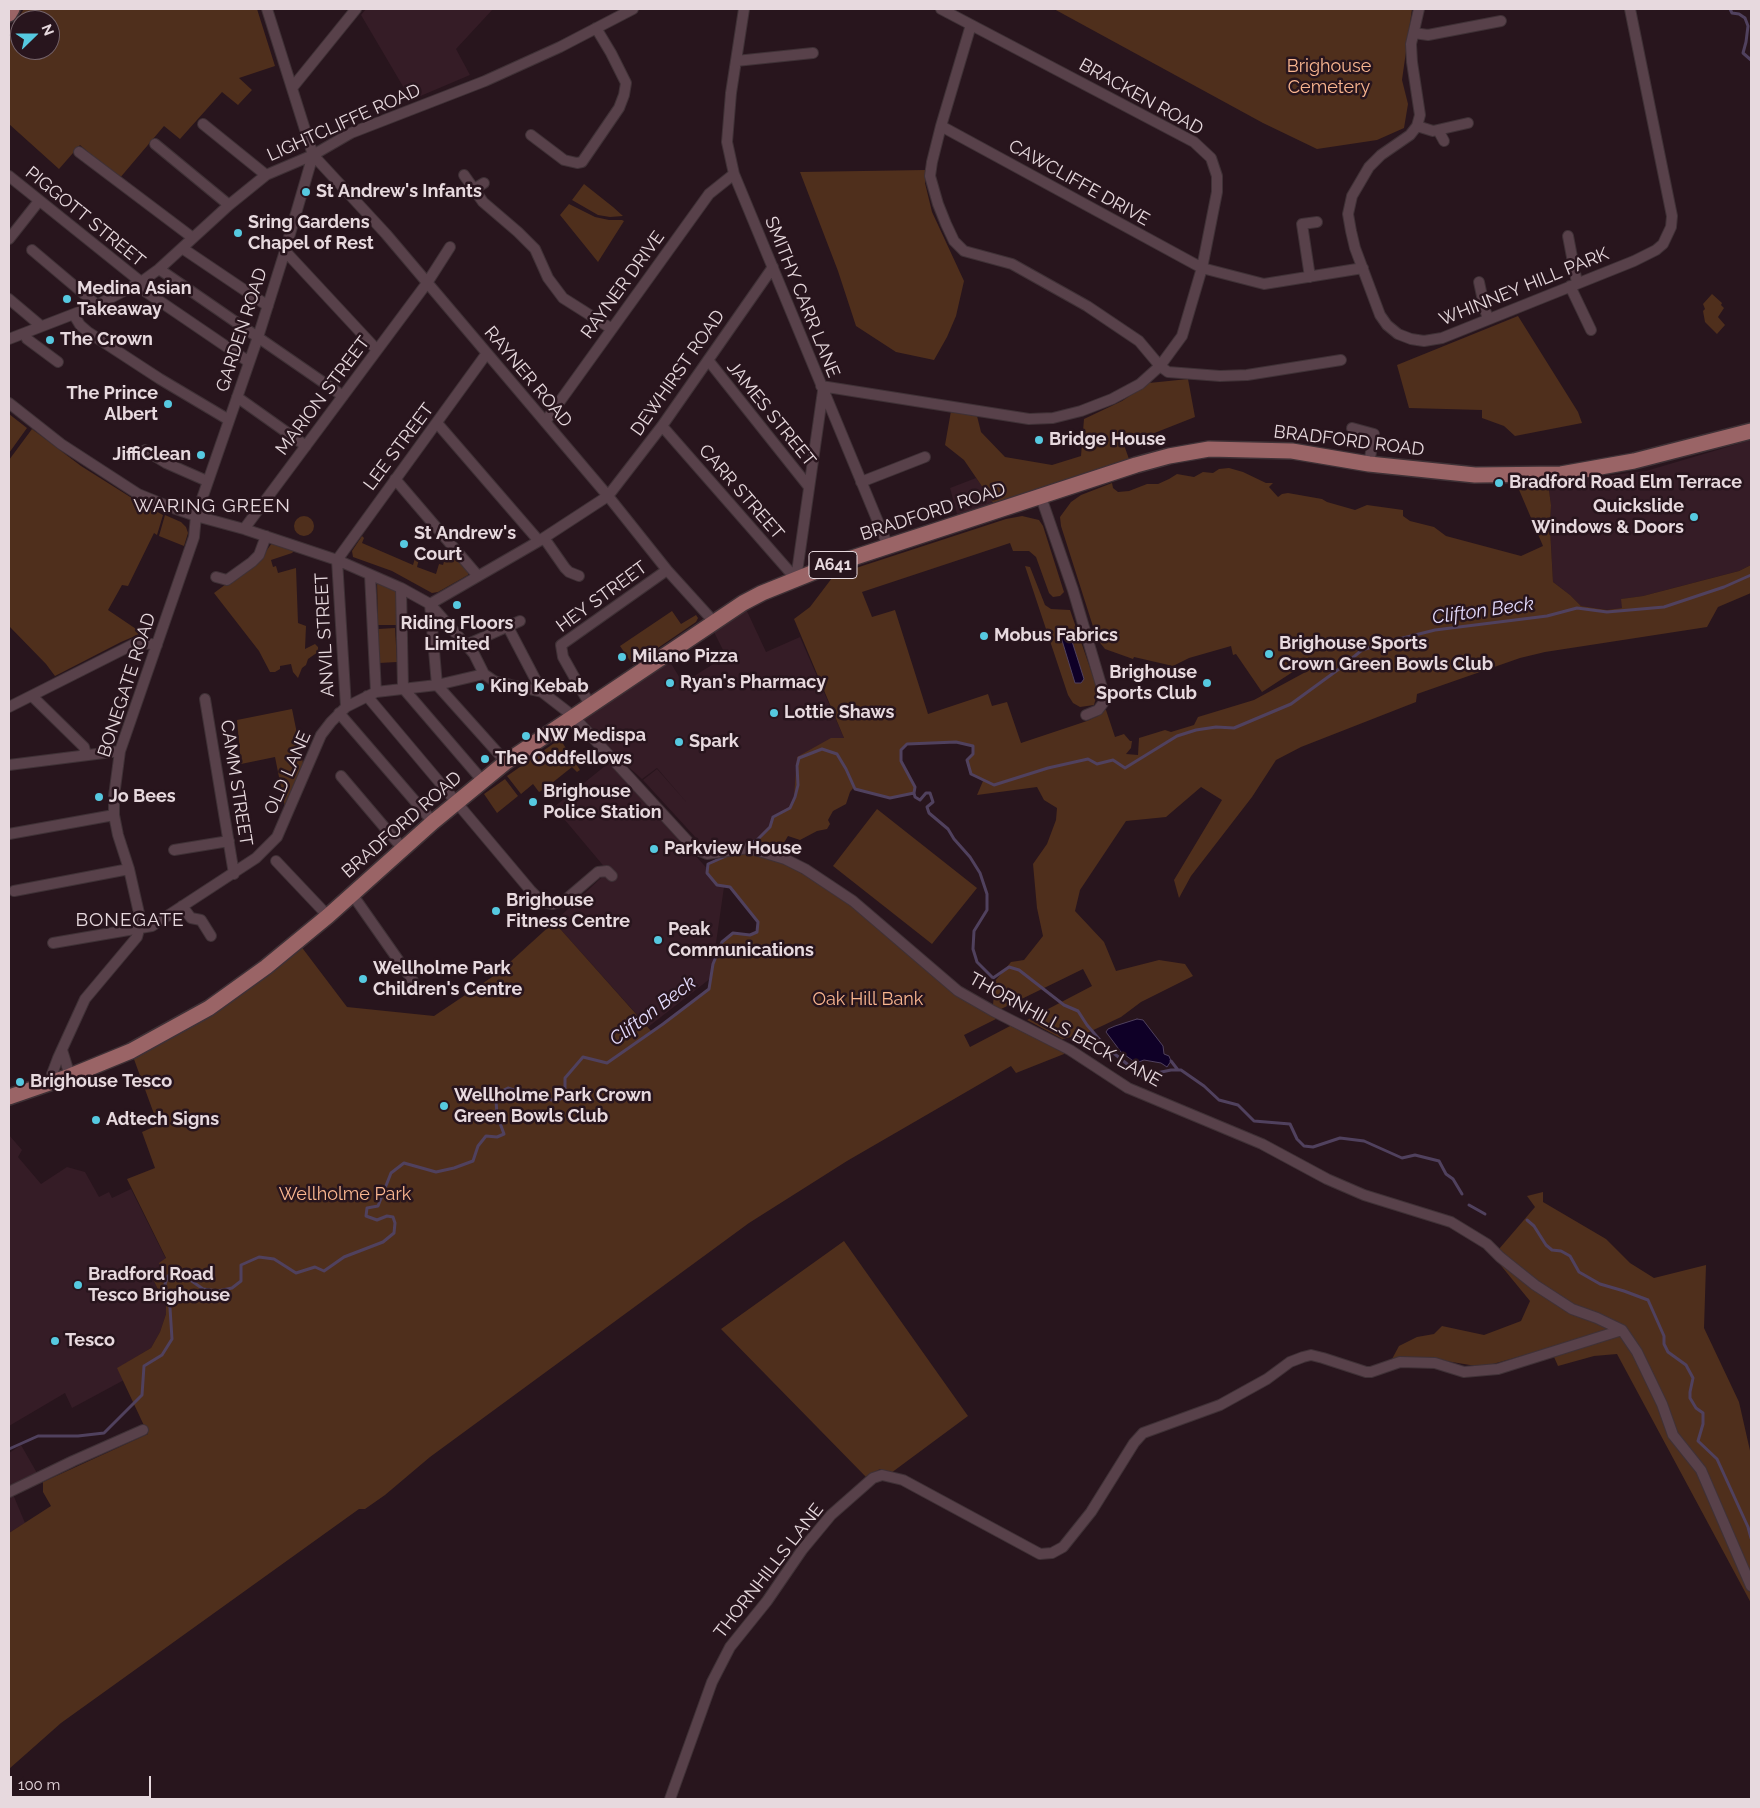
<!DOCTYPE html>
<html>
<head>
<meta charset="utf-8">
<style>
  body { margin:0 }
  #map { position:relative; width:1760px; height:1808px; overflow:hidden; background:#28151d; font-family:Raleway,sans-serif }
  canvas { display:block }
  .frame { position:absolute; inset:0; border:10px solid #e7d9de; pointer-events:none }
  .north { position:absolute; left:10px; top:10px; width:50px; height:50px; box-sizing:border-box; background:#28151d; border:1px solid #74636a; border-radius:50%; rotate:68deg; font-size:14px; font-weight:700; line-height:20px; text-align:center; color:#e7d9de }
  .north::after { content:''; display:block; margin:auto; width:18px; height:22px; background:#56c9e0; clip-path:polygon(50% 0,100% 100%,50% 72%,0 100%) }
  .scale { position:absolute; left:10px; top:1776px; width:141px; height:22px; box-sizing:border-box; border:2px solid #e7d9de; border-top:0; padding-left:6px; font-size:15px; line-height:18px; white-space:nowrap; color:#e7d9de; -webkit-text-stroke:4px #28151d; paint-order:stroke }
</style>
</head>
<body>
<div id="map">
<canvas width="1760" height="1808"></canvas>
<div class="frame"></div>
<div class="north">N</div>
<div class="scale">100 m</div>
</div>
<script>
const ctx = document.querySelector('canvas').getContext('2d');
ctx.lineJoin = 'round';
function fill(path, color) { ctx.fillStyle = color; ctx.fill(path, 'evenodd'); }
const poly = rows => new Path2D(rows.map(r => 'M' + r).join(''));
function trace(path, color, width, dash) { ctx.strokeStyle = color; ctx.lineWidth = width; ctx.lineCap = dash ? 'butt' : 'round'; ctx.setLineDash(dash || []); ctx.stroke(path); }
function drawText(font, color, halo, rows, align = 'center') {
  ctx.font = font + ' Raleway,sans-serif'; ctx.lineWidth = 5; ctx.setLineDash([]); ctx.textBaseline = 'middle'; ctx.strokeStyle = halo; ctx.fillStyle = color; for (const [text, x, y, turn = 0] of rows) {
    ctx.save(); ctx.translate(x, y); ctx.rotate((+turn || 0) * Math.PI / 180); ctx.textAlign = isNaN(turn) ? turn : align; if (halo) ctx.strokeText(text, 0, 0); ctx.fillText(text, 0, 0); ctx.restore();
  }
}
fill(poly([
  [366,9,493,9,456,49,470,75,411,100,361,15],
  [1751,440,1751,565,1739,571,1643,596,1622,599,1623,608,1607,610,1581,606,1570,595,1553,582,1550,528,1551,505,1548,483,1646,471],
  [976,478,995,504,957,514,950,488],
  [746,609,766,652,800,637,844,738,795,766,797,774,794,797,789,807,772,817,769,826,757,838,743,846,708,851,643,780,657,769,688,804,657,768,642,779,605,746,580,714,667,657,683,683,726,656,713,630],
  [610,762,724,887,711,978,648,1027,554,922,602,877,612,876,554,807],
  [9,1135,22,1150,18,1157,41,1184,67,1167,85,1172,99,1197,109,1192,112,1198,131,1189,166,1259,160,1267,150,1273,166,1306,166,1314,160,1332,151,1348,118,1368,124,1380,72,1408,65,1393,9,1426],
  [21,1445,37,1473,10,1487,25,1523,9,1533,9,1453]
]), '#351c26');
fill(poly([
  [24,9,257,9,275,66,239,78,252,90,238,105,222,92,180,139,164,126,119,179,80,145,59,169,9,124,9,33],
  [20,20,50,20,50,50,20,50],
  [1054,9,1412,9,1402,80,1408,104,1404,128,1377,140,1317,149,1263,123],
  [925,170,925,183,932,212,964,281,956,316,947,337,934,360,896,352,856,326,838,271,800,172],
  [584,184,613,207,623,216,610,217,598,215,572,200],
  [569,204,595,217,609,220,622,220,624,221,598,262,560,215],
  [1712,294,1722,303,1721,305,1724,308,1718,317,1725,325,1717,334,1705,322,1703,311,1705,309,1703,304],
  [1518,316,1578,412,1582,423,1515,436,1504,426,1482,418,1482,410,1409,408,1397,365],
  [1188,379,1195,417,1124,445,1129,459,994,504,964,460,945,445,951,411,977,416,981,432,1005,457,1052,465,1081,456,1084,419,1122,401,1149,383],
  [9,414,27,428,9,453],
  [32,429,81,466,135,500,163,515,157,535,154,533,128,586,122,585,108,610,142,633,121,642,55,676,46,664,9,626,9,460],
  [1229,468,1243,472,1266,483,1273,483,1269,487,1278,497,1282,494,1288,493,1322,499,1327,502,1355,510,1367,505,1403,510,1403,516,1410,521,1434,527,1446,536,1521,556,1543,546,1517,485,1548,483,1551,505,1550,528,1553,582,1570,595,1581,606,1607,610,1622,608,1621,599,1643,596,1739,571,1751,565,1751,593,1718,607,1707,627,1545,652,1520,658,1417,694,1416,702,1301,747,1276,760,1252,797,1191,876,1179,898,1174,880,1222,800,1201,787,1166,817,1126,821,1080,890,1075,911,1104,942,1116,971,1159,960,1185,964,1193,976,1141,1002,1121,1017,1085,1034,1062,1039,1027,1020,1092,986,1083,969,999,1010,993,1005,995,981,1011,962,1024,960,1043,936,1037,908,1033,864,1047,844,1056,820,1057,808,1044,800,1037,787,977,795,983,781,971,774,967,760,973,754,973,746,956,742,907,744,901,750,901,761,915,787,914,793,890,798,868,793,855,789,854,787,850,792,846,804,833,811,828,820,830,824,827,829,817,831,800,840,788,836,779,851,758,841,757,838,769,826,772,817,789,807,794,797,797,757,831,738,844,738,794,619,810,607,832,578,859,567,1006,519,1022,516,1039,520,1043,526,1063,589,1064,592,1060,596,1053,597,1049,593,1036,557,1029,551,1013,551,1010,543,862,592,872,617,895,610,928,714,988,694,992,706,1007,702,1021,743,1087,721,1098,716,1103,710,1106,710,1115,737,1124,734,1130,741,1132,741,1131,748,1126,754,1138,755,1139,738,1165,730,1171,732,1194,725,1198,717,1254,700,1313,668,1308,662,1262,692,1236,654,1233,655,1231,646,1189,658,1173,666,1134,657,1133,659,1105,649,1097,639,1061,526,1060,517,1071,502,1081,495,1112,483,1113,488,1118,492,1129,491,1147,484,1158,484,1169,479,1177,474,1194,477,1203,472,1213,473,1219,469],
  [165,515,181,522,186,527,188,533,184,546,159,536],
  '294 526a10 10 0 1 1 20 0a10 10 0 1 1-20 0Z',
  [362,536,364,538,362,543,413,565,415,558,419,559,417,567,436,574,439,564,443,565,446,554,443,553,444,550,448,549,468,572,468,575,438,592,432,593,392,571,353,557,352,551],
  [272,543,294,551,292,553,271,560,273,567,276,566,278,573,296,568,298,623,306,626,305,649,315,644,318,647,318,652,308,659,306,665,302,668,298,678,293,672,291,664,280,666,280,669,275,672,270,672,259,651,214,593,261,558],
  [1025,566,1030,567,1045,605,1051,609,1070,610,1097,688,1097,694,1094,705,1080,707,1073,703,1068,695],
  [377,581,396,589,396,625,378,625],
  [672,611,681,624,696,615,698,618,696,622,633,665,620,646],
  [395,628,397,662,379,663,378,629],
  [292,709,304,768,285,807,275,757,241,764,237,720],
  [560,739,580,770,577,772,572,767,552,783,559,793,554,797,546,788,539,792,533,784,521,794,507,776],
  [505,779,518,796,497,813,484,794],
  [877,809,977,888,932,944,833,866],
  [737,851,752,851,784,863,808,877,857,909,998,1018,964,1035,970,1047,1012,1025,1065,1049,1064,1054,1016,1073,1011,1066,847,1161,749,1223,430,1457,385,1495,365,1509,359,1509,61,1723,9,1769,9,1533,51,1506,43,1492,43,1482,148,1434,117,1368,151,1348,160,1332,166,1314,166,1306,150,1273,160,1267,159,1263,166,1258,127,1179,155,1168,142,1132,158,1125,131,1051,297,941,347,1007,434,1016,498,973,554,922,652,1032,709,989,713,964,722,942,733,933,750,935,757,931,758,922,730,887,717,885,707,873,708,864],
  [1543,1192,1543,1202,1606,1239,1630,1263,1654,1278,1706,1265,1704,1328,1739,1402,1751,1455,1751,1603,1617,1354,1594,1356,1558,1366,1550,1348,1482,1367,1428,1358,1392,1359,1399,1346,1417,1337,1434,1334,1442,1326,1484,1335,1521,1321,1530,1301,1498,1262,1499,1249,1535,1207,1527,1196],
  [844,1241,968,1416,891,1473,880,1469,866,1477,721,1329]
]), '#4f2f1c');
const water = poly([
  [1063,632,1070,635,1084,679,1081,683,1075,683,1061,637,1063,632],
  [1137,1019,1143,1020,1163,1046,1164,1054,1169,1056,1171,1061,1167,1067,1161,1063,1144,1060,1136,1063,1121,1052,1106,1032,1108,1029,1115,1026,1137,1019]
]);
fill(water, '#0f0027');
trace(water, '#50415e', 1);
trace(poly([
  [1730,9,1732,13,1739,14,1745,18,1748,26,1746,42,1743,53,1751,60],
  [914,793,915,797,920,800,926,793,930,793,933,802,927,807,929,813,948,829,954,839,970,857,980,873,987,894,987,910,974,931,973,949,977,962,993,978,1009,967,1019,970,1064,1005,1078,1011,1087,1025,1106,1047,1142,1076,1171,1070,1181,1070,1204,1086,1219,1100,1238,1105,1254,1121,1290,1124,1297,1139,1304,1146,1313,1147,1340,1138,1364,1141,1402,1158,1415,1155,1439,1161,1446,1174,1453,1179,1462,1194],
  [747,846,758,839,770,827,773,817,790,808,795,797,798,785,797,766,799,758,822,749,837,754,846,769,855,789,890,798,914,793,915,787,901,761,901,750,907,744,956,742,973,746,973,754,967,760,971,774,994,785,1048,768,1088,759,1097,764,1113,760,1125,768,1177,736,1196,730,1216,727,1234,728,1291,704,1339,669,1362,650,1395,640,1435,630,1547,616,1577,608,1607,612,1664,607,1724,587,1751,575],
  [1171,1061,1178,1070],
  [1469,1205,1485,1214],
  [1527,1220,1534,1226,1546,1245,1552,1250,1561,1251,1570,1256,1579,1272,1600,1284,1624,1291,1648,1300,1664,1336,1664,1344,1668,1352,1686,1365,1693,1378,1690,1392,1690,1398,1696,1408,1703,1413,1703,1424,1698,1441,1717,1459,1748,1527,1751,1538],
  [9,1449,38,1436,78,1436,104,1433,142,1395,144,1366,162,1355,172,1339,170,1308,165,1284,168,1276,179,1272,203,1289,218,1291,232,1288,241,1281,241,1265,259,1257,274,1259,296,1273,315,1267,324,1271,344,1257,383,1242,394,1233,395,1223,393,1217,387,1216,377,1220,366,1216,367,1208,378,1206,391,1173,404,1163,436,1172,454,1168,473,1161,478,1146,486,1136,497,1137,504,1134,497,1115,496,1100,500,1092,508,1088,531,1096,557,1101,565,1096,565,1078,583,1057,607,1063,663,1024,709,989,713,964,722,942,733,933,750,935,757,932,758,922,730,887,717,885,707,873,708,864,726,856]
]), '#50415e', 3);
const street = poly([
  [744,9,731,93,727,142,734,174,888,546],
  [1419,9,1411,44,1412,62,1420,115,1417,126,1410,135,1381,155,1369,167,1352,196,1348,214,1351,231,1355,248,1380,315,1387,325,1398,334,1411,339,1424,341,1442,338,1634,261,1656,250,1663,244,1671,227,1672,216,1630,9],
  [971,25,941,126,932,162,930,176,938,204,946,224,954,241,964,251,1012,264,1087,306,1139,341,1160,366,1168,372,1220,376,1247,375,1341,360],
  [1414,33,1428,35,1501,21],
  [736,61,813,53],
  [292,88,356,9],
  [203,124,266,175],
  [941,126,1202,268,1264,284,1363,268],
  [1417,126,1433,131,1468,123],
  [1438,130,1444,141],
  [531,135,564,160,577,163,582,162,619,108,624,95,626,83,611,53,596,28],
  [155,144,229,205],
  [79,152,193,238],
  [313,155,386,234,608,496,667,570,715,623],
  [464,175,483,202,518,232,535,249,548,278,563,298,612,329],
  [9,176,141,282],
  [474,189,484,183],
  [1568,236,1577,283],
  [9,239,39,201],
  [182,248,268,306],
  [32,250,97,305],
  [285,251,377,350],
  [159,269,343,396],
  [1310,277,1302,224,1317,222],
  [1479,282,1485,310,1488,318],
  [136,285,249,362],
  [1570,286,1591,330],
  [9,299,41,326],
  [74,315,80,325,88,332,160,379,229,420],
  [25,333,27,339,58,362],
  [9,339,97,305,141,282,159,269,229,205,266,175,313,155,351,133,485,81,560,47,633,9],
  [708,360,809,487],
  [821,386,1029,419,1053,418,1081,411,1112,399,1140,384,1160,366,1182,336,1202,268,1217,192,1217,176,1211,158,1194,142,941,9],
  [237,397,306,446],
  [9,403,61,444,138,494,165,505,196,516,244,529,337,560,401,588,430,604,474,654,484,674,494,681,542,692,573,716,693,847,700,851,707,854,749,848,785,859,805,869,853,901,958,991,993,1011,1070,1050,1128,1088,1262,1144,1327,1179,1364,1195,1451,1222,1487,1244,1500,1257,1535,1285,1572,1309,1597,1318,1622,1330,1637,1352,1662,1404,1673,1435,1701,1470,1751,1586],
  [545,422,709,194,734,174],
  [437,423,539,541],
  [662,426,796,579],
  [1352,428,1374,434,1369,464],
  [145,450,166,463,207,481],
  [395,479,478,576],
  [861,482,925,457],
  [1041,497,1073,590,1102,688,1104,702,1098,710,1086,715],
  [244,529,427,283,450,247],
  [544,538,565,568,569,572,579,576],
  [370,575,376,692],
  [216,577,227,580,252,562,259,555,266,536],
  [796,579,823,391],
  [401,588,403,688,482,780],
  [508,627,542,692],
  [466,645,520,621],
  [32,696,84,747,86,755],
  [367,696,531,891,542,902,553,904,564,901,598,872,607,871,612,876],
  [205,699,234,874],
  [590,705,563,657,561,645,667,570],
  [9,707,138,642,157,645],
  [346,707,337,560,487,353],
  [339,713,433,822],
  [506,762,437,685,430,604,539,541,608,496,662,426,773,267],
  [9,765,120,751],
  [341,776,403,849],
  [9,834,114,815],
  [174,850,229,841],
  [276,861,328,916],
  [14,891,129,869],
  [352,894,413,981],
  [182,906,191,918,201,920,211,936],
  [53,943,152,926,256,858,277,837,321,735,331,722,346,707,376,692,437,685,484,674],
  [62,1050,70,1076],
  [52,1082,52,1074,58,1058,85,999,137,937,141,922,129,869,118,835,114,815,114,796,120,751,194,537,196,516,258,337,285,251,313,155,267,9],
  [9,1492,73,1461,143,1430],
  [670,1799,712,1682,730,1647,767,1601,802,1550,831,1515,873,1478,882,1475,903,1480,1040,1554,1052,1553,1063,1547,1091,1512,1134,1443,1143,1433,1220,1405,1267,1379,1290,1362,1303,1357,1311,1355,1323,1358,1366,1372,1371,1372,1400,1362,1435,1363,1464,1372,1498,1369,1622,1330]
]);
const primary = poly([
  [9,14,12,9],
  [9,1097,70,1076,131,1051,209,1008,266,967,328,916,433,822,506,762,743,603,762,593,834,564,1136,465,1169,456,1209,449,1292,451,1369,464,1475,475,1561,474,1634,461,1751,431]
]);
trace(street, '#3f3136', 12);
trace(primary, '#3f3136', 18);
trace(street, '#58414a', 10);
trace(primary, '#9a6466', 15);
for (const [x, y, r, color] of [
  [306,192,5,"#56c9e0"],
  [238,233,5,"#56c9e0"],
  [67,299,5,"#56c9e0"],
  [50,340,5,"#56c9e0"],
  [168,404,5,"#56c9e0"],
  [1039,440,5,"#56c9e0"],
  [201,455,5,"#56c9e0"],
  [1499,483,5,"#56c9e0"],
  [1694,517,5,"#56c9e0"],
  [404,544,5,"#56c9e0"],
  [457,605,5,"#56c9e0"],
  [984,636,5,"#56c9e0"],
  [1269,654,5,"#56c9e0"],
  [622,657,5,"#56c9e0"],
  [670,683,5,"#56c9e0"],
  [1207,683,5,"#56c9e0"],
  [480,687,5,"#56c9e0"],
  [774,713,5,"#56c9e0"],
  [526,736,5,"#56c9e0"],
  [679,742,5,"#56c9e0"],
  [485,759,5,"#56c9e0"],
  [99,797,5,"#56c9e0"],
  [533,802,5,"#56c9e0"],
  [654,849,5,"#56c9e0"],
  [496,911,5,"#56c9e0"],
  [658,940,5,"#56c9e0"],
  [363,979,5,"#56c9e0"],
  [20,1082,5,"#56c9e0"],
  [444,1106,5,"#56c9e0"],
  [96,1120,5,"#56c9e0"],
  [78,1285,5,"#56c9e0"],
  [55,1341,5,"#56c9e0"]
]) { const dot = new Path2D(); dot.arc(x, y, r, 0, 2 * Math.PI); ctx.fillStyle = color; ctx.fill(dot); trace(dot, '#28151d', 2); }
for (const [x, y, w] of [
  [833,565,48]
]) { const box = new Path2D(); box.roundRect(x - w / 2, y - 13.5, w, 27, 4); ctx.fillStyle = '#28151d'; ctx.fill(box); trace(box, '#e7d9de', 1); }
drawText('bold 16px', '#e7d9de', null, [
  ["A641",833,565]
]);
drawText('18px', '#fab690', '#28151d', [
  ["Brighouse",1329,67],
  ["Cemetery",1329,88],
  ["Oak Hill Bank",868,1000],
  ["Wellholme Park",345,1195]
]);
drawText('18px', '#e7d9de', '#28151d', [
  ["BRACKEN ROAD",1141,97,29],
  ["LIGHTCLIFFE ROAD",344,123,-24],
  ["CAWCLIFFE DRIVE",1079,183,29],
  ["PIGGOTT STREET",85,217,39],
  ["RAYNER DRIVE",623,285,-54],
  ["WHINNEY HILL PARK",1524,287,-22],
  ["SMITHY CARR LANE",802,297,68],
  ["GARDEN ROAD",242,330,-72],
  ["DEWHIRST ROAD",678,373,-55],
  ["RAYNER ROAD",528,377,50],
  ["MARION STREET",323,396,-53],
  ["JAMES STREET",771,414,51],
  ["BRADFORD ROAD",1349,441,7],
  ["LEE STREET",399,447,-53],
  ["CARR STREET",741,492,49],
  ["BRADFORD ROAD",933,512,-18],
  ["HEY STREET",602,597,-36],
  ["ANVIL STREET",325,635,-93],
  ["BONEGATE ROAD",127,685,-72],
  ["OLD LANE",288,773,-66],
  ["CAMM STREET",236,783,81],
  ["BRADFORD ROAD",402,825,-41],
  ["THORNHILLS BECK LANE",1065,1030,29],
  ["THORNHILLS LANE",769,1571,-52]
]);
drawText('bold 18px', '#e7d9de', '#28151d', [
  ["St Andrew's Infants",316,192],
  ["Sring Gardens",248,223],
  ["Chapel of Rest",248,244],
  ["Medina Asian",77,289],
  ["Takeaway",77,310],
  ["The Crown",60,340],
  ["The Prince",158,394,"right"],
  ["Albert",158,415,"right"],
  ["Bridge House",1049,440],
  ["JiffiClean",191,455,"right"],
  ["Bradford Road Elm Terrace",1509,483],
  ["Quickslide",1684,507,"right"],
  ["Windows & Doors",1684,528,"right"],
  ["St Andrew's",414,534],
  ["Court",414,555],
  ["Riding Floors",457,624,"center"],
  ["Limited",457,645,"center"],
  ["Mobus Fabrics",994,636],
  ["Brighouse Sports",1279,644],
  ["Crown Green Bowls Club",1279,665],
  ["Milano Pizza",632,657],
  ["Brighouse",1197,673,"right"],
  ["Sports Club",1197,694,"right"],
  ["Ryan's Pharmacy",680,683],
  ["King Kebab",490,687],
  ["Lottie Shaws",784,713],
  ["NW Medispa",536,736],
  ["Spark",689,742],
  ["The Oddfellows",495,759],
  ["Brighouse",543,792],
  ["Police Station",543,813],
  ["Jo Bees",109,797],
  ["Parkview House",664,849],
  ["Brighouse",506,901],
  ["Fitness Centre",506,922],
  ["Peak",668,930],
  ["Communications",668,951],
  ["Wellholme Park",373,969],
  ["Children's Centre",373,990],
  ["Brighouse Tesco",30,1082],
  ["Wellholme Park Crown",454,1096],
  ["Green Bowls Club",454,1117],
  ["Adtech Signs",106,1120],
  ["Bradford Road",88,1275],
  ["Tesco Brighouse",88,1296],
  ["Tesco",65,1341]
], 'left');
ctx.letterSpacing = '1px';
drawText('19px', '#e7d9de', '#28151d', [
  ["WARING GREEN",212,506],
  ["BONEGATE",130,920]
]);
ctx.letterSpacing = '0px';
drawText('italic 19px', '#e4dbfd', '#28151d', [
  ["Clifton Beck",1483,611,-8],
  ["Clifton Beck",653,1011,-37]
]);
</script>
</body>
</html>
